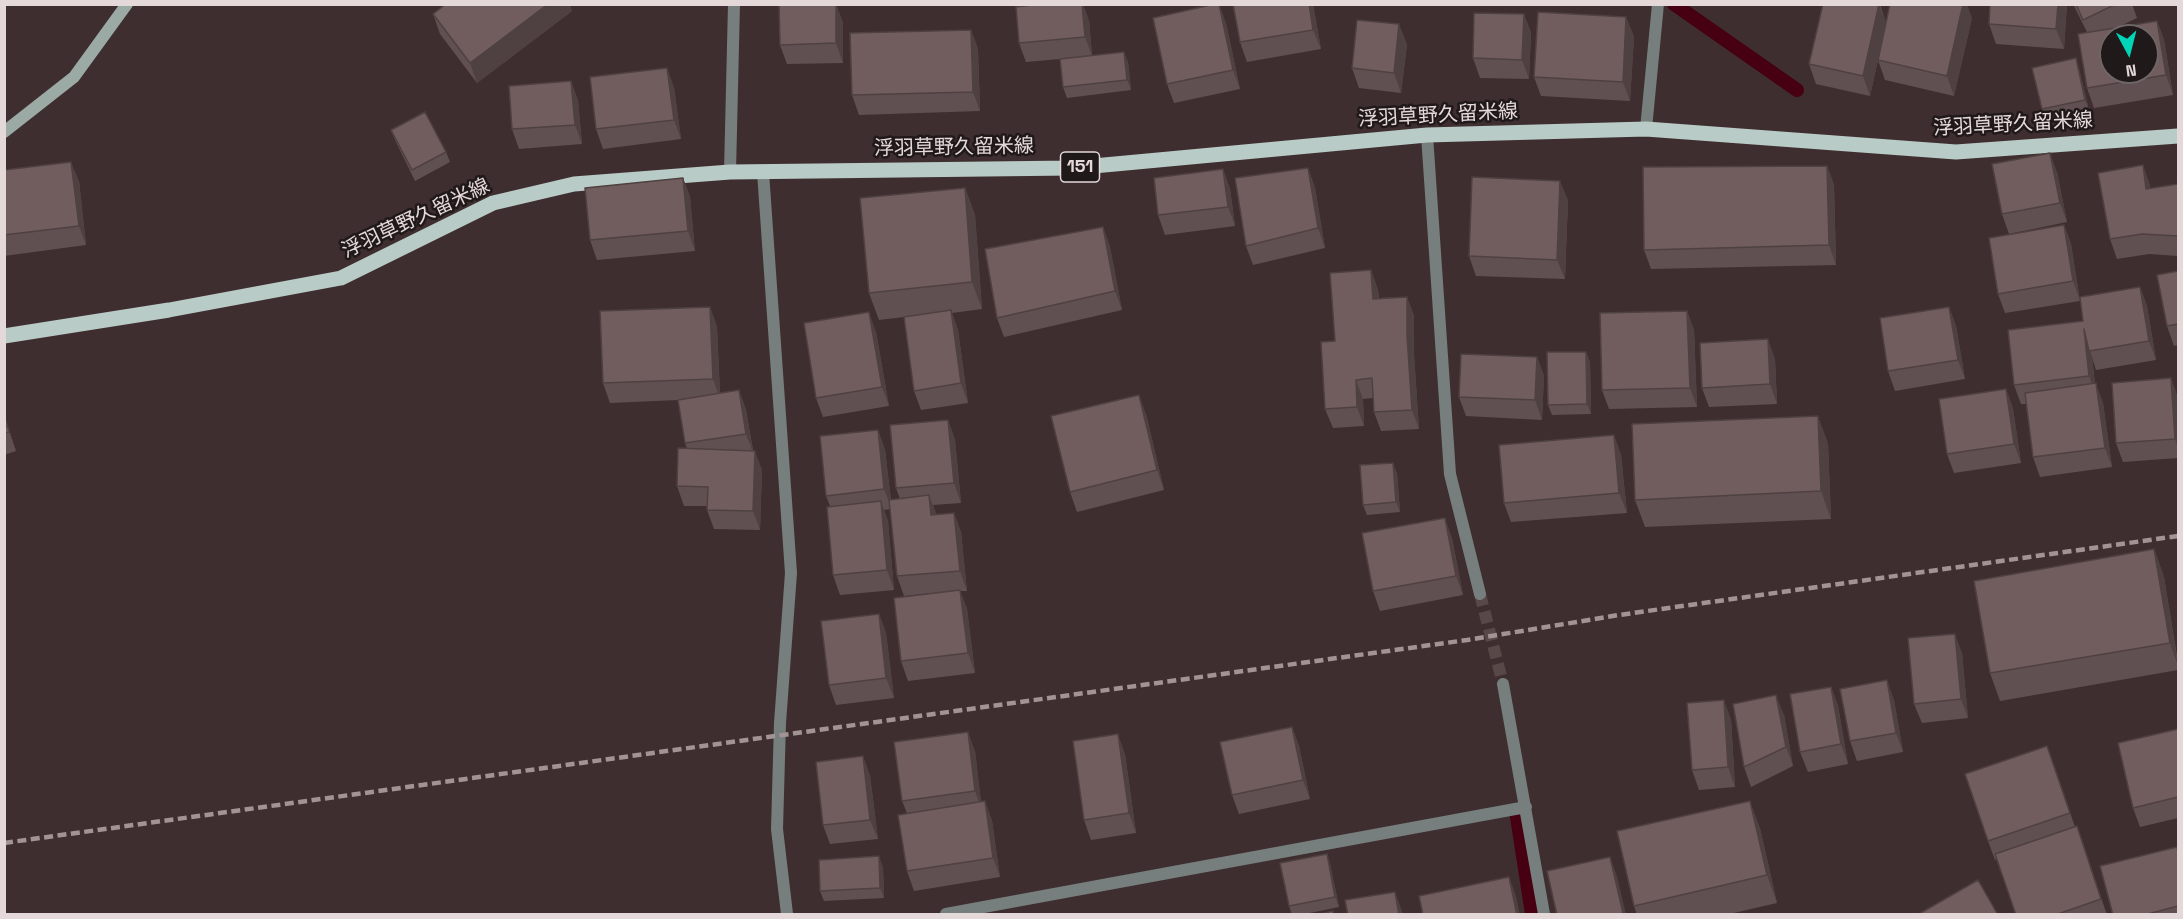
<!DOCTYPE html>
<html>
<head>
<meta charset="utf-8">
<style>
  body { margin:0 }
  #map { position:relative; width:2183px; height:919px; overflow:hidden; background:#3f2e2f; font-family:"Space Grotesk",sans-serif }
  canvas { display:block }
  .frame { position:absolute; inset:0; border:6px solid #e4d8d9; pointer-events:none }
  .north { position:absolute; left:2099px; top:24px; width:60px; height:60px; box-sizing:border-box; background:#201919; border:2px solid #6e6566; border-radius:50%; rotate:173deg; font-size:16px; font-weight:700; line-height:24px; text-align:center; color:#e4d8d9 }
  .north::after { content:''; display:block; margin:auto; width:21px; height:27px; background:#00d5b7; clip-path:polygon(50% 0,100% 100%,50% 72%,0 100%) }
</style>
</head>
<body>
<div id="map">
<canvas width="2183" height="919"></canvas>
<div class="frame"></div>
<div class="north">N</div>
</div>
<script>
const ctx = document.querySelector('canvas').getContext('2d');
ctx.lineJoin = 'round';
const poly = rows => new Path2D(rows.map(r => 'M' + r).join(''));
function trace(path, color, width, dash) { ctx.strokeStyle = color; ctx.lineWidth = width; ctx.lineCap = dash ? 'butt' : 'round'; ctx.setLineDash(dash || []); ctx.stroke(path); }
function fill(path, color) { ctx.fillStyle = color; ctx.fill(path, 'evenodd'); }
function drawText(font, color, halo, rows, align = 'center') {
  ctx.font = font + ' "Space Grotesk","Noto Sans JP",sans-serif'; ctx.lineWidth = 5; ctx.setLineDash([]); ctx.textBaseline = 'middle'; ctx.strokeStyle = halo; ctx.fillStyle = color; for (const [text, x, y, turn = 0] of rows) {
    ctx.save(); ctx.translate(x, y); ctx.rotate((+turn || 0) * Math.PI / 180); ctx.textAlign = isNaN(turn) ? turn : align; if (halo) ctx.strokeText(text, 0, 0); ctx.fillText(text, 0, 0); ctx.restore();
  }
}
trace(poly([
  [1674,4,1797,90],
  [1517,817,1532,914]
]), '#460011', 14);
trace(poly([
  [1480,594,1503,684]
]), '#584848', 12, [12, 6]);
trace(poly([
  [1646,129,1658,4],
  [1427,135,1450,474,1480,594],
  [730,172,734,4],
  [763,172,791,573,780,723,777,829,787,914],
  [1503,684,1544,914],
  [946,914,1526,807]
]), '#767f7d', 12);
trace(poly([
  [4,132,74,77,127,4]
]), '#9caaa6', 12);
trace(poly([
  [4,336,169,310,341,278,493,203,574,184,730,172,1072,168,1427,135,1646,129,1956,152,2178,136]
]), '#b8cbc6', 15);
trace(poly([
  [4,843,1467,640,1619,615,2178,536]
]), '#a29495', 4.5, [9, 4.5]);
fill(poly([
  [836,4,843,23,843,63,787,64,780,45],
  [1233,4,1313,4,1321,49,1247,62,1240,42],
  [1823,4,1880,4,1886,23,1972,18,1954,96,1885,80,1878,60,1870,96,1816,84,1809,64],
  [1990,4,2067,4,2064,49,1996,44,1989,24],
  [2073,4,2132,4,2137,18,2116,28,2157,21,2164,40,2173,95,2094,108,2087,88,2087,32],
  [572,11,477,83,440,34,433,14],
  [1524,14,1531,33,1529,79,1480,78,1473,58],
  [1626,17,1634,37,1630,101,1541,96,1534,77],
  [1089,20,1092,55,1128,62,1131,90,1067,98,1063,87,1060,59,1026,62,1019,43],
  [1226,23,1240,89,1174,103,1167,84],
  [971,30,978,49,980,111,859,115,852,95],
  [1407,44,1401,93,1359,88,1352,68],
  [2079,69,2089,110,2046,120,2042,109],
  [571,81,578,101,582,144,519,149,512,129],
  [674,87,681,139,603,149,596,129],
  [391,130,446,152,450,162,415,181,395,140],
  [1827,166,1834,185,1836,265,1651,269,1644,250],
  [1308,168,1315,188,1325,248,1253,265,1246,246],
  [1223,169,1230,189,1235,226,1165,235,1158,215],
  [4,170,79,181,86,245,4,256],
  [2057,172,2067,222,2009,234,2002,214],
  [683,178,690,197,695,251,597,260,590,240],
  [2178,184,2178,256,2149,254,2117,259,2110,239,2150,185,2150,189],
  [965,188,975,215,982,309,952,313,958,330,968,403,921,410,914,391,904,317,879,320,869,293],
  [1568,200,1565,279,1476,276,1469,256],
  [2064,225,2071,244,2080,301,2005,313,1998,294],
  [1103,227,1110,247,1122,310,1004,337,997,318],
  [1371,270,1378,290,1379,298,1407,297,1414,316,1414,355,1419,429,1381,431,1374,412,1373,398,1363,399,1364,426,1333,428,1325,409,1335,341],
  [2178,271,2178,345,2174,346,2167,326],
  [2140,287,2147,306,2156,360,2096,370,2092,357,2095,384,2103,403,2112,467,2040,477,2033,457,2026,404,2021,404,2014,385,2083,321],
  [710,307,717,327,720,393,739,390,746,410,753,450,762,470,760,530,714,529,707,510,707,506,684,506,677,486,687,449,685,443,678,400,610,403,603,383],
  [1949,307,1956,326,1965,379,1895,391,1888,371],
  [1687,311,1694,330,1697,407,1609,409,1602,390],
  [876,332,889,406,823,417,816,398],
  [1586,352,1590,362,1591,414,1552,415,1548,405],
  [1537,357,1544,376,1542,420,1466,416,1459,397],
  [1775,359,1777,404,1709,407,1702,388],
  [2171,378,2178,398,2178,458,2123,462,2116,443],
  [2006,389,2013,409,2021,463,1954,473,1947,454],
  [4,414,16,451,4,455],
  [1146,414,1164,490,1077,512,1070,492],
  [948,420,955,440,961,503,933,505,936,515,954,513,961,532,967,591,960,591,967,609,975,673,908,681,901,661,932,593,904,596,897,576,890,509,884,510,888,521,894,590,840,595,833,575,830,506,826,496,878,430,885,450,891,500,900,499,896,488],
  [1614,435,1621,455,1627,513,1511,522,1504,503],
  [1828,443,1831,519,1645,527,1635,500],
  [1397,473,1400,512,1367,515,1363,505],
  [1452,538,1463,595,1380,611,1373,591],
  [2154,549,2164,577,2178,662,2178,670,2000,701,1990,673],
  [879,614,886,633,894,698,836,705,829,685],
  [1962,653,1968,718,1922,723,1914,704],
  [1831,687,1838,706,1848,764,1808,772,1800,752],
  [1894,700,1903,752,1857,761,1850,741],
  [1784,715,1793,766,1751,787,1744,767],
  [1731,719,1735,787,1699,790,1692,770],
  [1292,727,1299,746,1310,799,1239,814,1232,795],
  [2178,729,2178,818,2140,827,2133,808],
  [975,751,981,802,985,801,992,821,1000,877,914,891,907,871,907,813,902,801],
  [1125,754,1136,833,1091,840,1084,820],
  [863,756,870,776,878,839,830,844,823,825],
  [2054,765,2075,827,2077,826,2107,915,2016,915,1997,859,1995,860,1988,841],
  [1760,828,1777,903,1725,915,1637,915,1634,906],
  [2178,851,2178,915,2113,915],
  [1327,854,1330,864,1339,907,1300,915,1292,915,1289,906],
  [883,867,884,898,824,901,820,891]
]), '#615051');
fill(poly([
  [548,4,570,4,572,11,477,83,470,63],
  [836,4,843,23,843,63,836,43],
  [1082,4,1083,4,1089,20,1092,56,1085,37],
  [1219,4,1226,23,1240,89,1233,70],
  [1309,4,1313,4,1321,49,1313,30],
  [1879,4,1886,23,1870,96,1863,76],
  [1963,4,1967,4,1972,18,1954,96,1947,76],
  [2058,4,2067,4,2064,49,2056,29],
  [1524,14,1531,33,1529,79,1522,60],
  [1626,17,1634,37,1630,101,1623,82],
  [2157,21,2164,40,2173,95,2166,75],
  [1399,24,1407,44,1401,93,1394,73],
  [971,30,978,49,980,111,973,92],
  [1124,52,1128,62,1131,90,1127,80],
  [2076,58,2079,69,2089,110,2085,100],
  [667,68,674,87,681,139,674,120],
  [571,81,578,101,582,144,575,125],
  [2050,153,2057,172,2067,222,2060,203],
  [71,162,79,181,86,245,79,226],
  [2143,165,2150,185,2153,209,2146,189],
  [1827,166,1834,185,1836,265,1829,245],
  [1308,168,1315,188,1325,248,1318,228],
  [1223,169,1230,189,1235,226,1228,207],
  [683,178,690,197,695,251,688,231],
  [1560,181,1568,200,1565,279,1557,260],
  [965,188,975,215,982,309,972,282],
  [2064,225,2071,244,2080,301,2073,281],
  [1103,227,1110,247,1122,310,1115,291],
  [1371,270,1378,290,1380,318,1373,299],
  [2140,287,2147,306,2156,360,2149,341],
  [1407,297,1414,316,1414,355,1419,429,1412,410,1407,336],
  [710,307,717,327,720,399,713,379],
  [1949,307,1956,326,1965,379,1958,360],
  [951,310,958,330,968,403,961,383],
  [1687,311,1694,330,1697,407,1690,388],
  [869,312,876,332,889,406,882,387],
  [2084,329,2092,357,2096,396,2089,376],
  [1768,339,1775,359,1777,404,1770,384],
  [1586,352,1590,362,1591,414,1587,404],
  [1537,357,1544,376,1542,420,1535,400],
  [2171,378,2178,398,2178,448,2175,439],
  [1356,380,1363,399,1364,426,1357,407],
  [2096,383,2103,403,2112,467,2105,448],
  [2006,389,2013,409,2021,463,2014,444],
  [739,390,746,410,753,453,746,434],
  [1139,395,1146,414,1164,490,1157,470],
  [4,414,16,451,9,432,4,418],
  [1818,416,1828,443,1831,519,1821,491],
  [948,420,955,440,961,503,954,483],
  [878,430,885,450,892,509,884,489],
  [1614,435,1621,455,1627,513,1619,493],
  [755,451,762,470,760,530,753,511],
  [1393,463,1397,473,1400,512,1396,502],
  [929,495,937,515,931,515],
  [881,501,888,521,894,590,887,570],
  [954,513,961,532,967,591,960,571],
  [1445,518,1452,538,1463,595,1456,576],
  [2154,549,2164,577,2178,666,2170,643],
  [960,590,967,609,975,673,968,653],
  [879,614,886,633,894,698,886,678],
  [1955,634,1962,653,1968,718,1961,699],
  [1887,680,1894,700,1903,752,1896,733],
  [1831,687,1838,706,1848,764,1841,744],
  [1776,695,1784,715,1793,766,1786,747],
  [1724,700,1731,719,1735,787,1728,767],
  [1292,727,1299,746,1310,799,1303,780],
  [968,732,975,751,982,810,975,791],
  [1118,734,1125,754,1136,833,1129,813],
  [863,756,870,776,878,839,870,820],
  [985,801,992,821,1000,877,993,858],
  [1750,801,1760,828,1777,903,1767,875],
  [1327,854,1330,864,1339,907,1335,897],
  [879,856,883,867,884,898,880,888],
  [1610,857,1617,876,1626,915,1624,915,1623,913],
  [1509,877,1516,896,1520,915,1517,915],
  [1395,892,1402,911,1403,915,1399,915]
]), '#4f4142');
const building = poly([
  [446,4,548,4,470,63,433,14,446,4],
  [779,4,836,4,836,43,780,45,779,4],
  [1041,4,1082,4,1085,37,1019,43,1016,7,1041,4],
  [1215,4,1219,4,1233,70,1167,84,1153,18,1215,4],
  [1233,4,1309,4,1313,30,1240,42,1233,4],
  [1823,4,1879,4,1863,76,1809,64,1823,4],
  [1890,4,1963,4,1947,76,1878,60,1890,4],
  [1990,4,2058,4,2056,29,1989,24,1990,4],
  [2076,4,2116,4,2083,20,2076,4],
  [1538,12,1626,17,1623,82,1534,77,1538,12],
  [1474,13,1524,14,1522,60,1473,58,1474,13],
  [1357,20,1399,24,1394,73,1352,68,1357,20],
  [2157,21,2166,75,2087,88,2078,34,2157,21],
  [2111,36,2147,36,2147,72,2111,72,2111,36],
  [971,30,973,92,852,95,850,33,971,30],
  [1124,52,1127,80,1063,87,1060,59,1124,52],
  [2076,58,2085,100,2042,109,2032,68,2076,58],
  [667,68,674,120,596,129,590,77,667,68],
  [571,81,575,125,512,129,509,86,571,81],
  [425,112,446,152,412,170,391,130,425,112],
  [2050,153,2060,203,2002,214,1992,164,2050,153],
  [71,162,79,226,4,235,4,170,71,162],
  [2143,165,2146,189,2178,184,2178,236,2142,234,2110,239,2098,173,2143,165],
  [1827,166,1829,245,1644,250,1643,167,1827,166],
  [1308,168,1318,228,1246,246,1235,178,1308,168],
  [1223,169,1228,207,1158,215,1154,178,1223,169],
  [1472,177,1560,181,1557,260,1469,256,1472,177],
  [683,178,688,231,590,240,585,188,683,178],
  [965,188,972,282,869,293,860,198,965,188],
  [2064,225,2073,281,1998,294,1989,238,2064,225],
  [1103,227,1115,291,997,318,985,249,1103,227],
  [1371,270,1373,299,1407,297,1407,336,1412,410,1374,412,1372,378,1356,380,1357,407,1325,409,1321,342,1335,341,1330,273,1371,270],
  [2178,271,2178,324,2167,326,2157,275,2178,271],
  [2140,287,2149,341,2089,351,2084,329,2089,376,2014,385,2008,330,2083,321,2080,297,2140,287],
  [710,307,713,379,603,383,600,311,710,307],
  [1949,307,1958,360,1888,371,1880,318,1949,307],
  [951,310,961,383,914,391,904,317,951,310],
  [1687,311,1690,388,1602,390,1600,313,1687,311],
  [869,312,882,387,816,398,804,323,869,312],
  [1768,339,1770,384,1702,388,1700,343,1768,339],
  [1547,352,1586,352,1587,404,1548,405,1547,352],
  [1461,354,1537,357,1535,400,1459,397,1461,354],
  [2171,378,2175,439,2116,443,2112,383,2171,378],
  [2096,383,2105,448,2033,457,2025,393,2096,383],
  [2006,389,2014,444,1947,454,1939,399,2006,389],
  [739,390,746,434,685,443,678,400,739,390],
  [1139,395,1157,470,1070,492,1051,416,1139,395],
  [1818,416,1821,491,1635,500,1632,424,1818,416],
  [4,418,9,432,4,433,4,418],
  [948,420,954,483,896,488,890,425,948,420],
  [878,430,884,489,826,496,820,436,878,430],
  [1614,435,1619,493,1504,503,1499,445,1614,435],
  [678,448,755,451,753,511,707,510,708,487,677,486,678,448],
  [1393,463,1396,502,1363,505,1360,465,1393,463],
  [929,495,931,515,954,513,960,571,897,576,889,500,929,495],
  [881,501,887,570,833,575,827,507,881,501],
  [1445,518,1456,576,1373,591,1362,533,1445,518],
  [2154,549,2170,643,1990,673,1974,581,2154,549],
  [960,590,968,653,901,661,894,598,960,590],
  [879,614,886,678,829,685,821,621,879,614],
  [1955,634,1961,699,1914,704,1908,638,1955,634],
  [1887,680,1896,733,1850,741,1840,689,1887,680],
  [1831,687,1841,744,1800,752,1790,694,1831,687],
  [1776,695,1786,747,1744,767,1733,704,1776,695],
  [1724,700,1728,767,1692,770,1687,703,1724,700],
  [1292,727,1303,780,1232,795,1220,742,1292,727],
  [2178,729,2178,797,2133,808,2118,743,2178,729],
  [968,732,975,791,902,801,894,742,968,732],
  [1118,734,1129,813,1084,820,1073,741,1118,734],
  [2047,746,2070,813,1988,841,1965,774,2047,746],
  [863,756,870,820,823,825,816,762,863,756],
  [985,801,993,858,907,871,898,815,985,801],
  [1750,801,1767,875,1634,906,1617,831,1750,801],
  [2077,826,2101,899,2055,915,2016,915,1995,854,2077,826],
  [2177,847,2178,853,2178,906,2144,915,2113,915,2100,866,2177,847],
  [1327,854,1335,897,1289,906,1280,863,1327,854],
  [879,856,880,888,820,891,819,860,879,856],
  [1610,857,1623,913,1619,915,1557,915,1547,871,1610,857],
  [1509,877,1517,915,1423,915,1419,896,1509,877],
  [1978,880,1998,915,1917,915,1978,880],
  [1395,892,1399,915,1348,915,1345,900,1395,892],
  [1333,911,1333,915,1317,915,1333,911]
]);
fill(building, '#715d5e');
trace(building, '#4f4142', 1.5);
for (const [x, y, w] of [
  [1080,167,39]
]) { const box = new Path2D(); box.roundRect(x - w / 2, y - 15, w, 30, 4.5); ctx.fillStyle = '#201919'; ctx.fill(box); trace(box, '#e4d8d9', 1.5); }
drawText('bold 18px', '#e4d8d9', null, [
  ["151",1080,167]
]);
drawText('20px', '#e4d8d9', '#201919', [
  ["浮羽草野久留米線",1438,116,-3],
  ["浮羽草野久留米線",2013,125,-3],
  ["浮羽草野久留米線",954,148,-1],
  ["浮羽草野久留米線",416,219,-25]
]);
</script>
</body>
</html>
